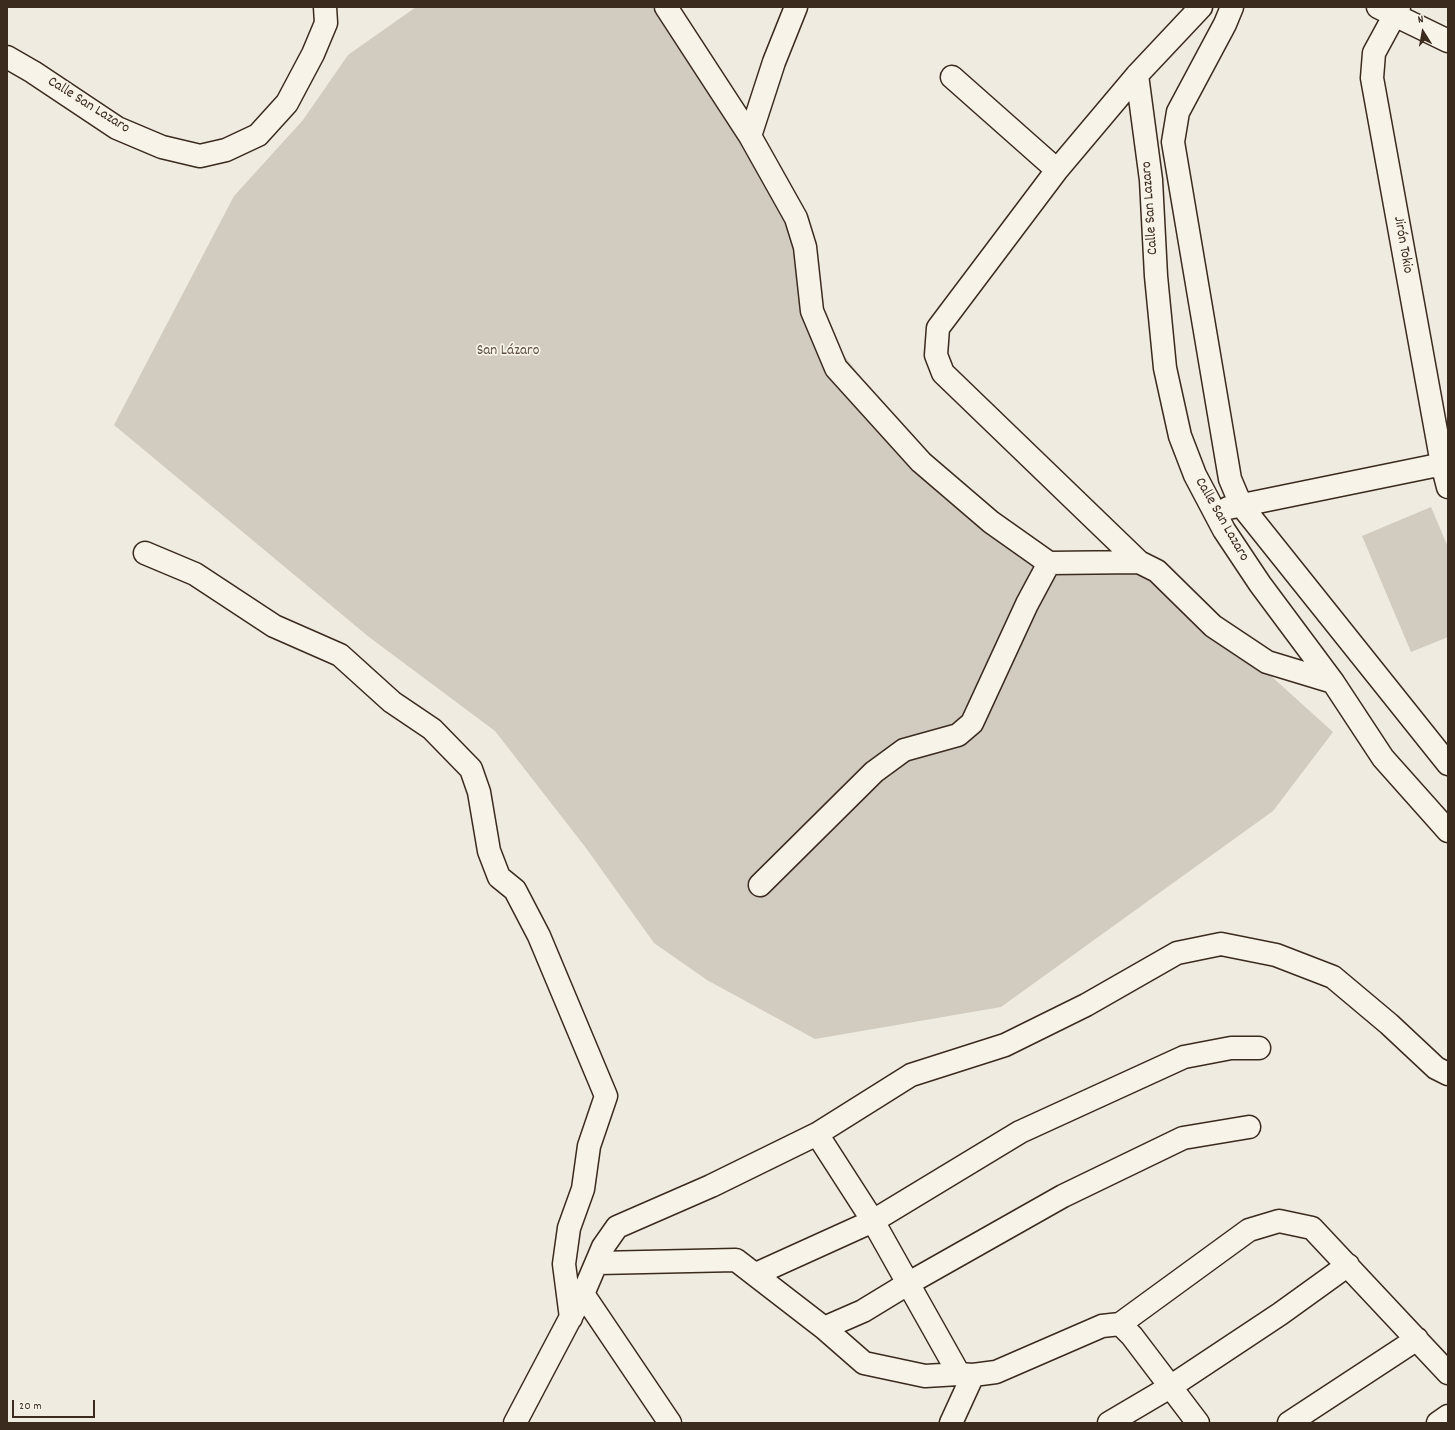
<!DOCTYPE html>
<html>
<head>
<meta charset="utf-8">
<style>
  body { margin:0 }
  #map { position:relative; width:1455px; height:1430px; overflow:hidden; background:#efebe0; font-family:Dekko,sans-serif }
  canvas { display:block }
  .frame { position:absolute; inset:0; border:8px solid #3b2a1e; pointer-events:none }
  .north { position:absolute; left:1403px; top:12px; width:40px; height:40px; -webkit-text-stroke:3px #f7f3e8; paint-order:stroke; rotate:349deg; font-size:11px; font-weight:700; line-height:16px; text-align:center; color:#3b2a1e }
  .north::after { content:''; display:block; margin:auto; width:14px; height:18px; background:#3b2a1e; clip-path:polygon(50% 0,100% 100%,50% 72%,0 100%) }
  .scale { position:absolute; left:12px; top:1400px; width:83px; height:18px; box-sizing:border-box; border:2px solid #3b2a1e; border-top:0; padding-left:5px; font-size:12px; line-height:14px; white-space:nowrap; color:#3b2a1e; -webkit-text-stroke:3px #f7f3e8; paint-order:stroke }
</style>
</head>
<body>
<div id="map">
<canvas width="1455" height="1430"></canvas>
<div class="frame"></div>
<div class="north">N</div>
<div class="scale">20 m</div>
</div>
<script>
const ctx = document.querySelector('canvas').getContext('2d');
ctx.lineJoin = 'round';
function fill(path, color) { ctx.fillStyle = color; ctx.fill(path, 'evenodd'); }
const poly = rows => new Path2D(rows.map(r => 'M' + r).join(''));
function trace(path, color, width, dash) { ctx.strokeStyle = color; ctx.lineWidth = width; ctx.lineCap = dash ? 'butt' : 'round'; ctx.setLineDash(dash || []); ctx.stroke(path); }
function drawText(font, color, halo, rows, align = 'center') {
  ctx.font = font + ' Dekko,sans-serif'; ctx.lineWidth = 3.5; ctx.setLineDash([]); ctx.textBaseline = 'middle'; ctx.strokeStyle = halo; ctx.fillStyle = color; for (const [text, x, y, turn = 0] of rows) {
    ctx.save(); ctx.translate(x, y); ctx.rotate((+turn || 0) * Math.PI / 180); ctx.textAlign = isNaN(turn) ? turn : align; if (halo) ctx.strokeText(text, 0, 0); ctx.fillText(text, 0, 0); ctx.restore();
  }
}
fill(poly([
  [416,7,664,7,774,183,830,337,927,464,1046,571,1142,565,1189,602,1333,732,1273,811,1001,1007,815,1039,707,980,654,943,586,848,495,731,369,637,114,425,234,196,303,120,348,55],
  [1431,507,1448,547,1448,637,1411,652,1362,536]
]), '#d1cbc0');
const street = poly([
  [666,7,750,136,796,218,805,247,812,311,836,368,921,462,991,522,1049,563,1139,562,1157,571,1213,626,1267,662,1333,682],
  [1232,7,1225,24,1178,112,1173,142,1230,479,1241,505,1448,764],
  [1378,7,1448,41],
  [1399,7,1374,53,1372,78,1442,464,1448,487],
  [7,57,33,72,117,128,162,147,200,156,226,150,258,135,287,103,313,54,326,23,325,7],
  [1137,75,1151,180,1156,276,1165,368,1180,436,1195,475,1224,530,1260,584,1333,682,1383,758,1448,831],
  [952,77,1057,170],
  [750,136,774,62,796,7],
  [1228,508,1448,463],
  [145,553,195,574,274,626,340,655,392,702,432,729,471,769,479,792,489,851,499,877,515,890,539,936,606,1096,589,1146,583,1189,569,1228,564,1264,571,1318],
  [1139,562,943,373,936,355,938,328,1057,170,1137,75,1201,7],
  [760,885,874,772,904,750,958,735,972,723,1027,604,1049,563],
  [817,1134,873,1221,959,1374,973,1375,996,1372,1102,1326,1120,1324,1249,1230,1279,1221,1312,1228,1448,1373],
  [598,1263,736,1260,824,1328,864,1363,925,1376,959,1374],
  [756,1274,873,1221,1020,1132,1184,1057,1231,1048,1259,1048],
  [583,1294,670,1423],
  [1120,1324,1132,1336,1198,1423],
  [824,1328,863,1311,909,1283,1063,1196,1183,1138,1249,1127],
  [515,1423,583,1294,603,1247,617,1227,711,1186,817,1134,911,1075,1005,1045,1086,1005,1177,953,1221,944,1276,955,1333,977,1389,1024,1436,1068,1448,1074],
  [951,1423,973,1375],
  [1109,1423,1170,1387,1280,1314,1348,1265],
  [1289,1423,1417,1339],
  [1438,1423,1448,1416]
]);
trace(street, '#3b2a1e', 25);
trace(street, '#f7f3e8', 22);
drawText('15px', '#3b2a1e', '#f7f3e8', [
  ["Calle San Lazaro",88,106,32],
  ["Calle San Lazaro",1151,208,-94],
  ["Jirón Tokio",1402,245,80],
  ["Calle San Lazaro",1221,520,60]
]);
drawText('15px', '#605246', '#f7f3e8', [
  ["San Lázaro",508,352]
]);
</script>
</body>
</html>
